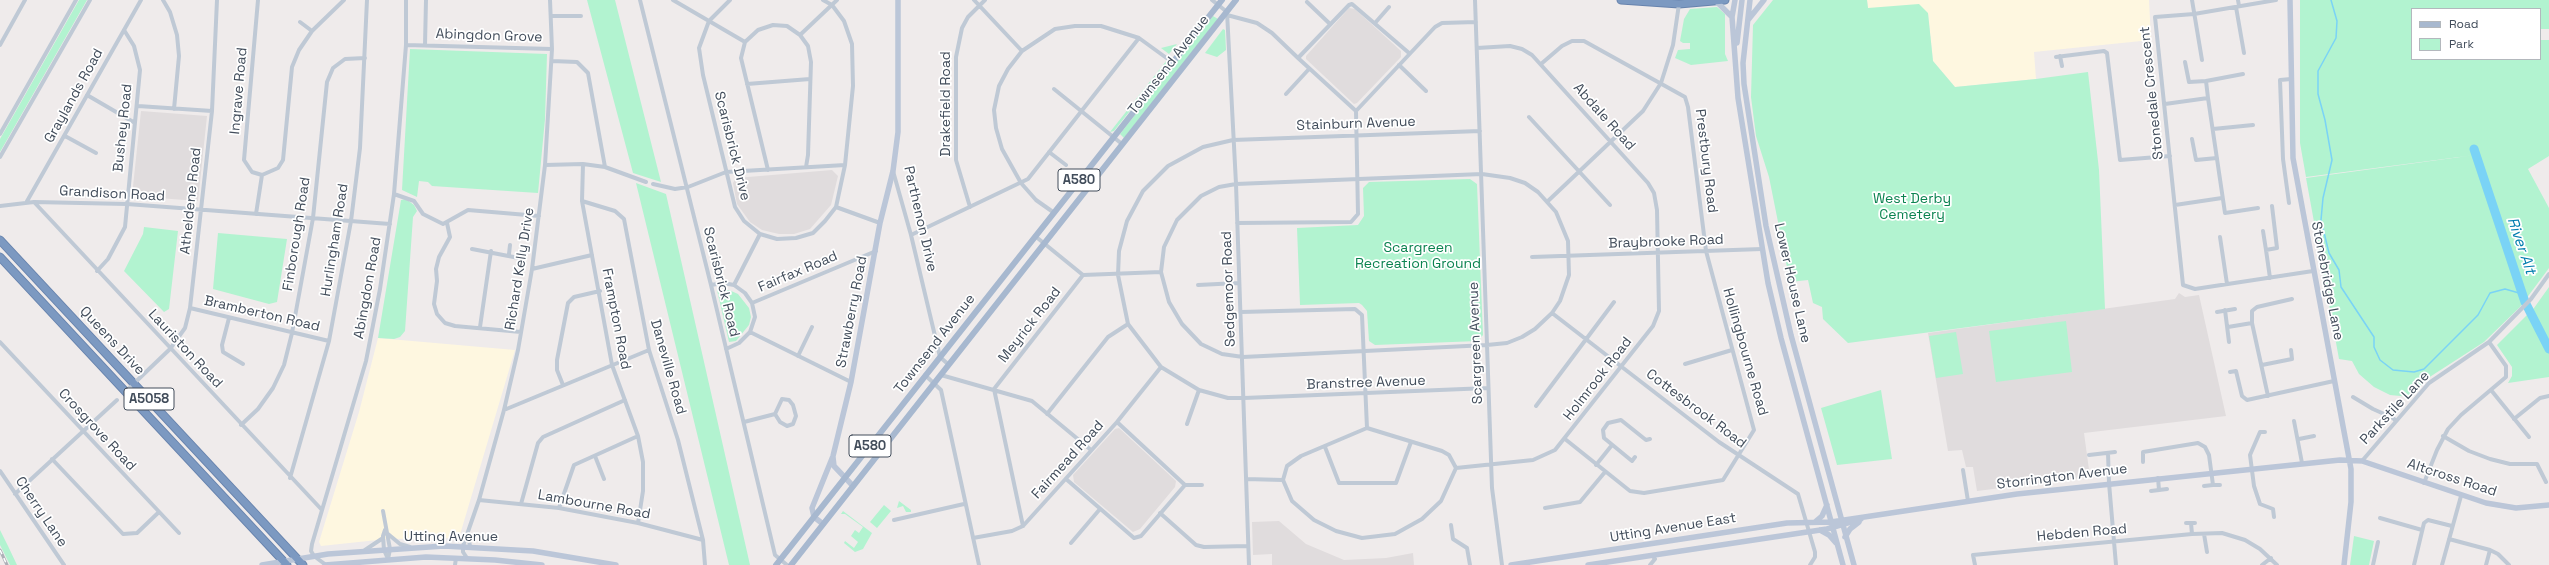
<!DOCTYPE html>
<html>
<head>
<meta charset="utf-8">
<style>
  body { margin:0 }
  #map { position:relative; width:2549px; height:565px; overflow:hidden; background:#efebeb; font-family:"Space Grotesk",sans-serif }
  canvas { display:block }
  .legend { position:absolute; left:2411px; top:8px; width:130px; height:52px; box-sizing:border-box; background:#fff; border:1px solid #b3b8bd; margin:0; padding:5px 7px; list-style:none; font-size:12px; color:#424d5b }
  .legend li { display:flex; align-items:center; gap:8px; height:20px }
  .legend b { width:20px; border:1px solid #b3b8bd }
</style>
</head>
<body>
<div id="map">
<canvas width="2549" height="565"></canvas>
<ul class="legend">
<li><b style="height:5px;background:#a7b8cf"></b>Road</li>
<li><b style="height:11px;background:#b2f3d0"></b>Park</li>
</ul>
</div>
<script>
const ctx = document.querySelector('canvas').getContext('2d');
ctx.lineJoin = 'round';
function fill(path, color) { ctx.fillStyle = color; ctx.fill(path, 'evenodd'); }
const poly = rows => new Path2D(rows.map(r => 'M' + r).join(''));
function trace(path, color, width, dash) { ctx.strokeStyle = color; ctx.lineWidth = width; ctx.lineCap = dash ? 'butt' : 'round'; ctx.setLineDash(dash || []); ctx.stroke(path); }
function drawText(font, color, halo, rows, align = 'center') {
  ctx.font = font + ' "Space Grotesk",sans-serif'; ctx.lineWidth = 3.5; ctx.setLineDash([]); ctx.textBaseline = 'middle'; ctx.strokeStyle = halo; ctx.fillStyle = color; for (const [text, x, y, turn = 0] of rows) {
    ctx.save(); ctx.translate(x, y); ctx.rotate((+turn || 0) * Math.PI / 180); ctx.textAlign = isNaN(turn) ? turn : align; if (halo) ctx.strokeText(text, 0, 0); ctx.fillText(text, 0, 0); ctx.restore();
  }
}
fill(poly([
  [1867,0,2149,0,2151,40,2034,52,2036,79,1955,87,1933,61,1928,13,1868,8],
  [378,338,515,350,459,538,387,539,321,546,319,542,359,412]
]), '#fef7e0');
fill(poly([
  [1349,8,1355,9,1401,51,1401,57,1357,103,1354,104,1306,59,1306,56],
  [141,111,207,116,198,201,132,196],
  [832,170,838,176,831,205,810,229,794,234,779,234,762,230,750,222,737,204,733,183,736,178],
  [2179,293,2185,297,2199,295,2226,416,2084,433,2090,477,1977,491,1973,467,1966,467,1962,450,1948,451,1928,333,2175,299],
  [1119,428,1176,481,1175,487,1140,529,1133,532,1074,482,1073,475,1115,429],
  [1279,521,1306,544,1344,560,1386,558,1413,553,1414,565,1272,565,1272,554,1253,555,1252,522]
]), '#e0dcdd');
fill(poly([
  [79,0,87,0,0,152,0,139],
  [587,0,615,0,661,182,633,173],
  [1773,0,1867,0,1868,8,1919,4,1928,13,1933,61,1955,87,2036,79,2088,72,2099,170,2105,309,1848,343,1823,319,1822,307,1813,303,1808,280,1790,282,1769,177,1756,136,1751,97,1753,25],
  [2300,0,2549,0,2549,29,2540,29,2540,9,2412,9,2412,59,2540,59,2540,40,2549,40,2549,156,2528,169,2549,208,2549,268,2520,307,2484,342,2425,380,2411,397,2390,395,2374,387,2359,374,2352,361,2339,359,2306,178,2475,155,2306,177,2300,143],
  [1717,7,1725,14,1725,54,1728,61,1691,65,1675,58,1678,50,1690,49,1690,43,1683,43,1680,41,1684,19,1690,9],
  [1213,16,1218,19,1124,138,1120,134],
  [1223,29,1225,30,1226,50,1217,57,1205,53],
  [1177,44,1169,54,1161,48],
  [410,49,547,54,545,119,538,193,432,186,428,182,419,181,417,197,402,190],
  [1167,60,1167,64,1114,131,1110,132],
  [1470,179,1477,184,1483,335,1478,341,1375,345,1369,341,1367,311,1362,305,1359,303,1300,305,1297,228,1358,225,1364,216,1363,188,1369,182],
  [636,183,666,194,750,565,729,565],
  [406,199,414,205,417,211,413,217,405,331,400,337,394,339,378,338,401,200],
  [144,227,178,231,169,309,164,312,124,271,143,234],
  [218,233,287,239,277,302,269,304,213,289],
  [2549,287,2549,377,2508,383,2512,376,2512,367,2497,345,2534,308],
  [717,290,729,290,738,294,749,308,751,317,749,325,736,341,729,342],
  [2066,321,2072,372,1996,382,1989,331],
  [1956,332,1963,374,1936,378,1929,336],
  [1881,390,1892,459,1837,465,1821,408],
  [899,501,911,510,911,512,906,512,903,506,897,508],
  [884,505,891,511,877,528,870,522],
  [843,511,872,533,863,549,855,552,844,543,845,541,854,548,858,542,851,536,855,530,859,533,863,527,845,514,841,514],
  [0,530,8,546,17,565,10,565,0,545],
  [2354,536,2374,541,2369,565,2350,565]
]), '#b2f3d0');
trace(poly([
  [2331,0,2337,21,2336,38,2318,71,2318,94,2325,120,2332,160,2323,198,2321,220,2329,253,2339,270,2341,287,2374,337,2374,347,2380,360,2393,370,2414,372,2424,369,2478,315,2490,293,2505,289,2519,293,2525,302]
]), '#7ad3f6', 1.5);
trace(poly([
  [2474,149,2525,302,2549,349]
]), '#7ad3f6', 9);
const highway = poly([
  [1621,0,1679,4,1725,0],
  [0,240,303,565],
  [0,257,287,565]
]);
trace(highway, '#6783ad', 9);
trace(poly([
  [163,0,170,12,177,35,179,56,174,109],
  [258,0,244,160,252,172,262,175],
  [640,0,711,285,775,555,787,565],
  [673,0,745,42],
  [730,0,709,21,699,48,703,75,735,207,744,221,760,234,777,239,796,238,813,233,825,221,836,207,845,165,853,86,852,44,844,21,832,5,823,0],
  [974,0,1022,51],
  [1212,0,1227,12,1236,184,1249,565],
  [1475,0,1492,488,1502,565],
  [2192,0,2202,60],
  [2238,0,2239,6],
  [2276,0,2194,14,2155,17,2183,285,2195,289,2313,271],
  [1307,2,1330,24],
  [2236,7,2244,53],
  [1227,15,1257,23,1272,33,1298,58],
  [551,16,581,16],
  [300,22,312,31],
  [1375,23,1389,7],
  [800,35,837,0],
  [0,45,25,0],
  [406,45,552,49],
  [425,45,426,0],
  [1409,53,1352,4,1349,5,1298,58,1356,111,1435,27,1442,23,1476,22],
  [2060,56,2062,66],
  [2056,57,2104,51,2107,53,2120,160,2170,156],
  [552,61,577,62,588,73,605,167],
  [2185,62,2189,82,2206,81,2208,98],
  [1541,64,1562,46,1572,41,1584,41,1685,97,1688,107,1706,251,1754,430,1723,480,1644,493,1630,491,1565,439],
  [1399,65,1426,91],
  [2206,81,2243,74],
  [747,84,810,79],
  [1054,89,1122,144],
  [1286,94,1309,69],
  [87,95,135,123],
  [2165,104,2208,98,2225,213,2258,208],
  [138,106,212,111],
  [1529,117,1610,205],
  [2213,129,2253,125],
  [1480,131,1233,140,1203,147,1168,166,1143,191,1127,221,1119,251,1118,275,1128,324,1161,367,1199,390,1228,398,1244,398,1488,388],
  [0,134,76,0],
  [65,136,96,153],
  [2192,139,2196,160,2217,158],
  [1049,152,1066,165],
  [0,157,90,0],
  [583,164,582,201,612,365,638,436,643,462,643,491,638,523],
  [545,165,583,164,605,167,646,182],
  [768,170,741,58,745,42,758,30,773,25,787,26,800,35,808,46,811,62,808,155,806,167],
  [893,171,911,235,940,357,949,365],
  [1482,174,1510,178,1525,183,1538,192,1556,212,1568,241,1569,275,1560,301,1552,313,1535,329,1522,337,1507,343,1487,345,1243,357,1222,354,1201,344,1182,324,1169,302,1161,272,1164,247,1177,220,1201,196,1219,187,1236,184,1482,174],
  [262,175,278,168,283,160,292,67,299,50,312,31,344,0],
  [653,184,675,189,688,187,726,172,845,165],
  [394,194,414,201,423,214,443,224,468,210,539,216],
  [582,201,615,211,624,219,649,350,678,440,703,540,705,565],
  [1548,201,1643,111,1661,83,1673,45,1679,4],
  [34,202,322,510],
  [26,203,141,0],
  [2289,203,2283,159,2280,80,2291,79],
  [2175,205,2222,198],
  [0,206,34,202,127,204,390,224],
  [836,207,880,223],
  [970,207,956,160,956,57,962,28,968,17,985,0],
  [1053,212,1036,200,1021,183,1002,149,996,128,994,110,999,86,1008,69,1022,51,1055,29,1075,26,1101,26,1139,38,1172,62],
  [256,214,262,175],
  [447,223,450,237,439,257,436,269,437,281,434,304,437,314,445,323,455,326,521,332],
  [1237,223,1351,222,1358,214,1356,111],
  [2263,231,2266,250],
  [911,235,1028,179,1139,38],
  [1035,236,1083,275,1161,272],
  [2220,237,2227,284],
  [472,249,524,259],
  [509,254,510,245],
  [1532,257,1762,249],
  [532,269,592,255],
  [97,271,108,259,125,227,140,70,134,46,124,30],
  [2270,278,2266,250,2277,248,2272,206],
  [711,285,723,283,734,285,745,293,752,303,755,317,750,332,739,343,726,349],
  [734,285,760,234],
  [1198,285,1238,283],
  [752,303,876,251],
  [190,308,329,341],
  [2225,310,2229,342],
  [1241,312,1355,309,1362,315,1367,428],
  [2217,312,2235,309],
  [1552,313,1719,442,1798,494,1815,552,1815,557,1810,565],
  [229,318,222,345,223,352,243,364],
  [2252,323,2252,311,2257,307,2292,299],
  [480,327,491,251],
  [2228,327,2252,323,2268,396],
  [750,332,851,382],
  [0,342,179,533],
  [798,356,812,327],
  [1685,364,1732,350],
  [2262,365,2292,359,2291,350],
  [2230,372,2236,371,2242,396,2247,400,2334,381],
  [925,375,941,390,979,565],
  [941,375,1032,401,1091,450],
  [563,385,557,370,557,360,568,303,574,297,600,291],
  [2491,390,2529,437],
  [125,392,170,349,185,328,190,308,212,111,217,0],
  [2353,397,2373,409,2393,418,2396,421],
  [1536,406,1614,302],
  [504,410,649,350],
  [1047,414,1108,337,1128,324],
  [2514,419,2540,398,2549,396],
  [2294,421,2302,463],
  [744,422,775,414,782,399,789,400,793,405,796,416,793,424,787,426,780,422,775,414],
  [1117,422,1185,485],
  [1187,424,1199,390],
  [241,425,258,409,273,388,284,365,292,333,313,218,327,82,333,68,345,59,365,58],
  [2265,432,2260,432,2250,455,2254,486,2260,504,2273,509,2274,517],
  [2443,436,2469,451,2490,459,2510,464,2537,464,2546,482],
  [2299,439,2314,436],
  [1325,447,1339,483,1396,483,1411,442],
  [2108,453,2109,483,2116,565],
  [2089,455,2115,452],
  [595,456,604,479],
  [1635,457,1632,461,1604,438,1603,430,1608,423,1621,420,1646,440,1650,439],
  [52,459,123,534,137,533,159,512],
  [2362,461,2429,383,2489,342,2531,299,2549,274],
  [2143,462,2143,452,2198,443,2205,447,2209,455,2213,485,2204,486],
  [1596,465,1612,445],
  [1456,468,1533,460,1555,450,1653,326,1659,311,1657,210,1654,193,1648,183,1532,55,1522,49,1510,46,1477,48],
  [1963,470,1968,501],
  [0,471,64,565],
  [290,478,329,341,351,221,360,148,367,0],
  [2158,478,2159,490],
  [1066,479,1134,538,1141,536,1185,485,1202,485],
  [1246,479,1283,480,1287,466,1301,456,1367,428,1442,451,1449,455,1456,468],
  [1283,480,1292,501,1314,520,1336,531,1362,538,1395,534,1422,519,1441,501,1456,468],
  [2424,483,2437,450,2448,429,2461,415,2506,377,2506,366,2489,342],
  [2213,485,2220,485],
  [2151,491,2167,489],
  [15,494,117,400],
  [479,500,559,508,638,523,703,540],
  [521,504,538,443,543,437,625,400],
  [559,508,574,465,638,436],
  [1545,508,1580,502,1605,472],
  [383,511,390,549,388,559],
  [1160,513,1196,545,1204,547,1247,546],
  [2380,518,2422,530],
  [894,520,964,504],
  [2186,523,2195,523],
  [2191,523,2192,534],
  [1451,525,1453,539,1467,548,1470,565],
  [1023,526,994,389,1083,275],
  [385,530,383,536,384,550,388,559],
  [388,534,400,544,410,547],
  [2204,534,2207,552],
  [468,535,470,546],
  [973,538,1012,531,1023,526,1117,422,1161,367],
  [2449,539,2490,550,2498,554,2509,565],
  [1071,543,1100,509],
  [365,550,383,538],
  [467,558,463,552,463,546,479,500,504,410,518,350,532,269,545,165,552,49,550,0],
  [326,565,314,556,311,551,312,544,366,361,380,289,394,194,406,45,406,0],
  [455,565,456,558],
  [1650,565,1655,559,1652,555],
  [1975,565,1973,555,2192,534,2222,533,2245,540,2260,549,2277,565],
  [2262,565,2271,558],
  [2373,565,2378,542],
  [2414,565,2424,523,2428,520,2452,526],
  [2442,565,2461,496],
  [2486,565,2490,550]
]), '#bfc9d5', 4);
trace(poly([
  [1735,0,1732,17,1738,98,1768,283,1781,338,1843,565],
  [1750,0,1743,63,1744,84,1766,226,1791,335,1854,565],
  [2290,0,2293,158,2351,469,2351,502,2344,565],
  [1716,1,1732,17],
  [1748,20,1764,0],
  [1737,43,1742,0],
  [833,457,834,466,853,486],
  [1815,522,1822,516,1827,505],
  [823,524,814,517,812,508,833,456,851,382,880,223,893,171,898,132,898,0],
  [1820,530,1829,535,1836,543],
  [1845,537,1850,529,1859,522],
  [262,565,328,554,444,546,533,551,616,565],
  [325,565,426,557,495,560,542,565],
  [1511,565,1787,523,1831,522,2017,494,2340,460,2362,461,2486,503,2516,508,2549,505],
  [1588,565,1827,529,1861,519]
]), '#bbc6d8', 5.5);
trace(poly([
  [776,565,1222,0],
  [791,565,1236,0]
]), '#a7b8cf', 6);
trace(highway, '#7c99c1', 7);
const rail = poly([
  [0,550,7,565]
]);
trace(rail, '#acb0b7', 3);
trace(rail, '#fff', 1.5, [4.5]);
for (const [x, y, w] of [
  [1079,180,42],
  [149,399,50],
  [870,446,42]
]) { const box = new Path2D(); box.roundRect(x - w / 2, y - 11, w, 22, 3); ctx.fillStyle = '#fff'; ctx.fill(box); trace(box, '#424d5b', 1); }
drawText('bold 13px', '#424d5b', null, [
  ["A580",1079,180],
  ["A5058",149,399],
  ["A580",870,446]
]);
drawText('14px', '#424d5b', '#fff', [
  ["Abingdon Grove",489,36,2],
  ["Townsend Avenue",1169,65,-52],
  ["Ingrave Road",239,91,-85],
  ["Stonedale Crescent",2152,93,-96],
  ["Graylands Road",74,96,-61],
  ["Drakefield Road",946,104,-90],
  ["Abdale Road",1604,117,48],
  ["Stainburn Avenue",1356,124,-2],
  ["Bushey Road",123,128,-84],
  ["Scarisbrick Drive",732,146,76],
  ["Prestbury Road",1706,161,83],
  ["Grandison Road",112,194,3],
  ["Atheldene Road",191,201,-84],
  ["Parthenon Drive",920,219,77],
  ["Finborough Road",297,234,-81],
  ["Hurlingham Road",335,240,-81],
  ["Braybrooke Road",1666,242,-2],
  ["Richard Kelly Drive",520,269,-81],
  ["Fairfax Road",798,272,-23],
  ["Stonebridge Lane",2327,281,79],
  ["Scarisbrick Road",721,282,76],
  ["Lower House Lane",1792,283,77],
  ["Abingdon Road",368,288,-80],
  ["Sedgemoor Road",1229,289,-92],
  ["Strawberry Road",852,312,-79],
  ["Bramberton Road",262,314,13],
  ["Frampton Road",616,319,79],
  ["Meyrick Road",1030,325,-52],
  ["Queens Drive",112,341,47],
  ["Scargreen Avenue",1476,343,-92],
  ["Townsend Avenue",935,344,-52],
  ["Lauriston Road",185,349,47],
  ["Hollingbourne Road",1745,352,74],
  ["Daneville Road",668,367,74],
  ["Holmrook Road",1598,379,-52],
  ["Branstree Avenue",1366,383,-2],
  ["Parkstile Lane",2395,408,-47],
  ["Cottesbrook Road",1696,409,37],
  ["Crosgrove Road",97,430,47],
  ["Fairmead Road",1068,460,-48],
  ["Storrington Avenue",2062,477,-7],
  ["Altcross Road",2452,478,18],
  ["Lambourne Road",594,505,10],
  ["Cherry Lane",41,512,56],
  ["Utting Avenue East",1673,528,-9],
  ["Hebden Road",2082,533,-5],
  ["Utting Avenue",451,537]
]);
drawText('14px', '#0b8350', '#fff', [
  ["West Derby",1912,199],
  ["Cemetery",1912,215],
  ["Scargreen",1418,248],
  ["Recreation Ground",1418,264]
]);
drawText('italic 15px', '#007daf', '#fff', [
  ["River Alt",2521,246,71]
]);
</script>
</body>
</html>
